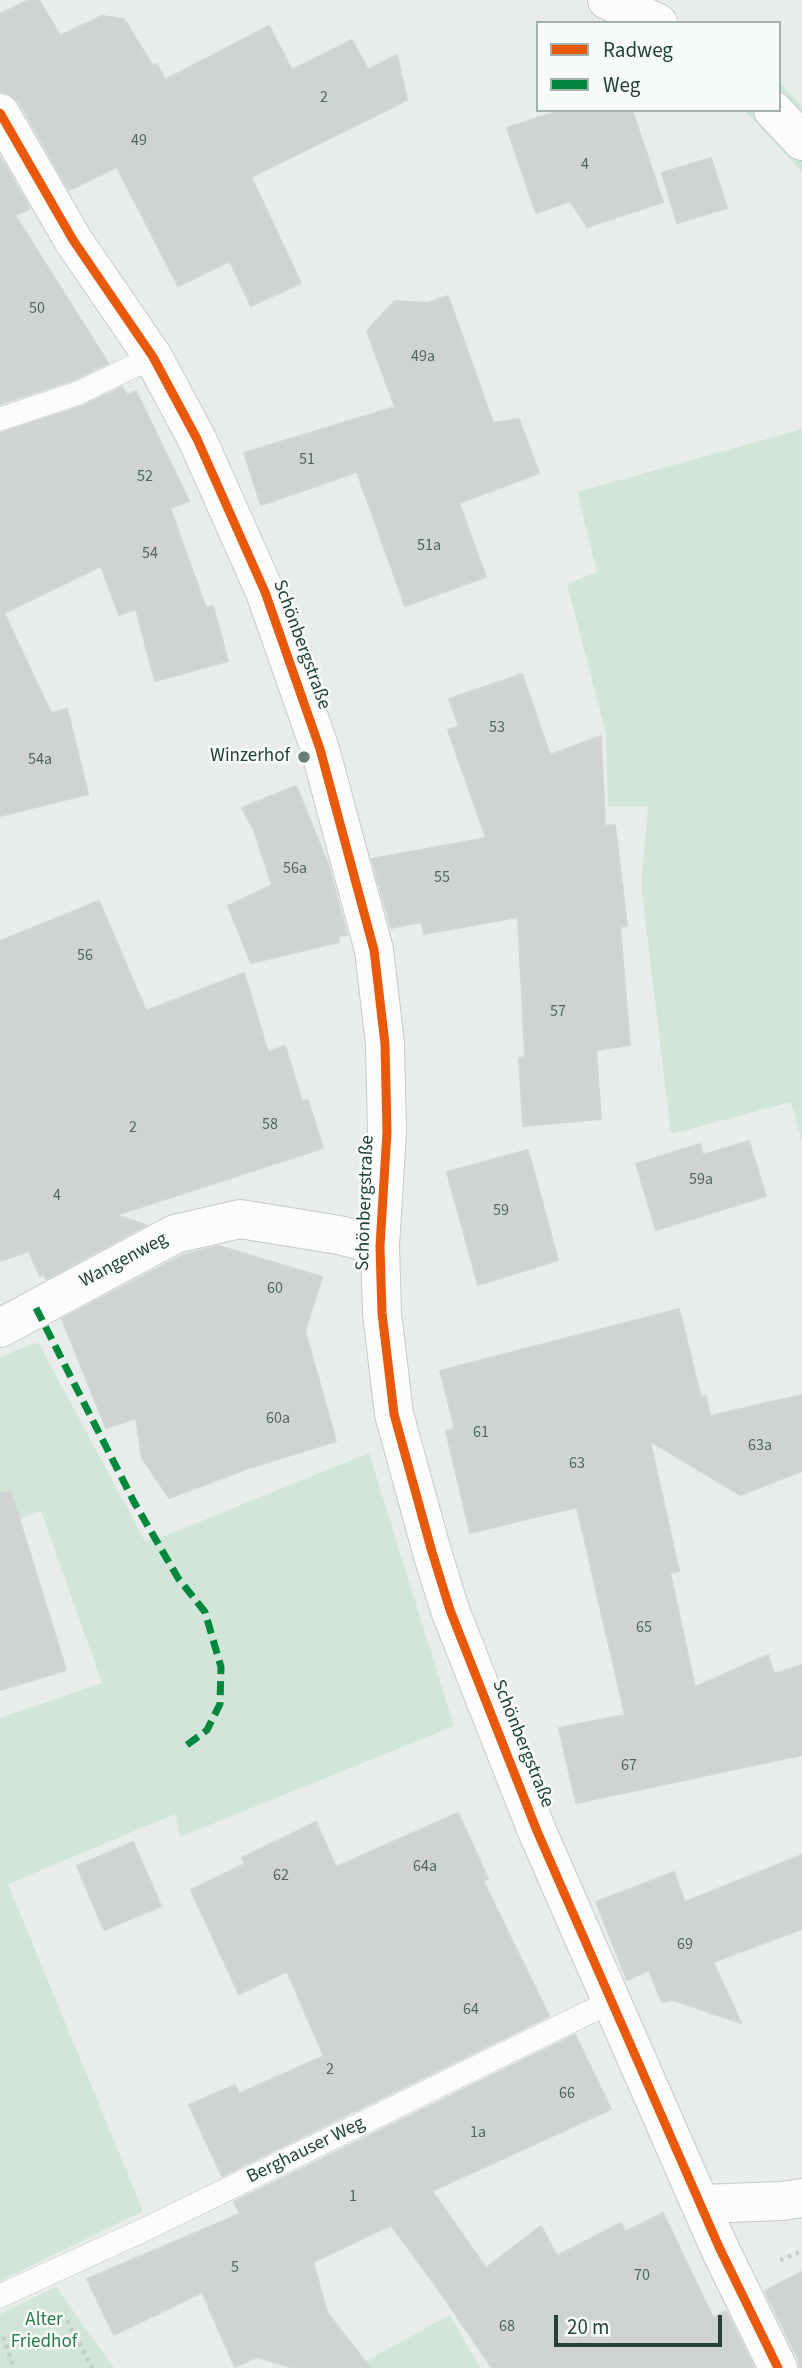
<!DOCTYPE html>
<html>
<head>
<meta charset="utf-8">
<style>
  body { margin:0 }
  #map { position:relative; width:802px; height:2368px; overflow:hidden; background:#e8edeb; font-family:"Source Sans 3",sans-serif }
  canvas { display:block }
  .legend { position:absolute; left:536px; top:21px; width:245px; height:91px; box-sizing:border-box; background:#f7fbf9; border:2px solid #a3b1ad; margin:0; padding:9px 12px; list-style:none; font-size:21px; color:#24423a }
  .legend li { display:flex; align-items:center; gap:14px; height:35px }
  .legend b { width:35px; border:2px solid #a3b1ad }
  .scale { position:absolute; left:554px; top:2315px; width:168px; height:32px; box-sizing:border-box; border:4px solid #24423a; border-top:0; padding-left:9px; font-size:21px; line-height:24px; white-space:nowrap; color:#24423a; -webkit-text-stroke:5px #f7fbf9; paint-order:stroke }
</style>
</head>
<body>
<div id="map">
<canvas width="802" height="2368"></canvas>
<ul class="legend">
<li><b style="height:9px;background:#e8590c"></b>Radweg</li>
<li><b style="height:9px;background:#00873e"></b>Weg</li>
</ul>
<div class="scale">20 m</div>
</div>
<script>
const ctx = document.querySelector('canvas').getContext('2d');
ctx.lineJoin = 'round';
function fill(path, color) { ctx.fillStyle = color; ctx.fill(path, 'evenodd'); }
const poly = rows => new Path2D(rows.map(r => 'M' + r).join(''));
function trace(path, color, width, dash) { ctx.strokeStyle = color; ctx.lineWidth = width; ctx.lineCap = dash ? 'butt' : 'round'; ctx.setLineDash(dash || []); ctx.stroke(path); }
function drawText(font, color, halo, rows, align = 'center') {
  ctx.font = font + ' "Source Sans 3",sans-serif'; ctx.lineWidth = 5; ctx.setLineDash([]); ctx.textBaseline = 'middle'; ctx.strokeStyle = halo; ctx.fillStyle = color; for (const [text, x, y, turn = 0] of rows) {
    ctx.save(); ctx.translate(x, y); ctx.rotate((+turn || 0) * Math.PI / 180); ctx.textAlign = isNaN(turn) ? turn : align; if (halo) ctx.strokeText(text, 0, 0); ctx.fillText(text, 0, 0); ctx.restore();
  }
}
fill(poly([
  [779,82,802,106,802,172,744,110,779,110],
  [802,429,802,1143,791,1102,671,1134,641,884,648,806,608,806,606,734,567,584,597,572,577,492],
  [38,1342,145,1541,157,1539,369,1453,454,1726,180,1837,175,1814,8,1884,143,2211,0,2281,0,1718,102,1683,41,1511,0,1525,0,1357],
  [56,2287,114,2368,0,2368,0,2314],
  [450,2315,480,2368,353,2368]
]), '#d1e6d8');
const building = poly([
  [29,0,39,0,60,36,102,16,124,19,153,66,157,64,165,80,269,26,292,70,352,40,368,70,397,55,407,100,251,177,301,283,251,306,230,261,178,286,117,167,69,190,19,102,10,94,0,91,0,14,29,0],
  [562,110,632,110,663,202,587,227,570,201,536,213,507,128,562,110],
  [0,157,30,209,15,215,108,363,73,380,0,404,0,157],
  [711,158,727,208,677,223,662,173,711,158],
  [448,296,493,423,519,419,539,473,459,503,486,577,405,606,357,472,261,505,244,453,395,407,367,331,395,301,428,303,448,296],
  [122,387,127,395,136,391,189,501,170,508,206,608,213,606,228,661,155,681,136,609,119,615,101,566,4,613,51,713,67,709,88,794,0,816,0,433,83,406,122,387],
  [522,674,550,755,601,736,605,826,615,825,627,926,620,927,630,1045,596,1050,601,1119,523,1126,519,1058,525,1057,518,917,424,934,422,922,391,928,372,859,486,838,448,730,459,726,449,699,522,674],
  [296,786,329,867,347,935,338,936,339,942,251,963,228,906,272,885,253,828,242,808,296,786],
  [99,901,146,1011,244,973,268,1052,285,1046,302,1101,308,1100,323,1148,116,1215,146,1225,46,1279,44,1274,40,1276,29,1251,0,1261,0,941,99,901],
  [749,1141,766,1196,656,1230,636,1164,700,1144,703,1155,749,1141],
  [528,1150,558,1260,478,1285,447,1172,528,1150],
  [219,1246,322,1277,305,1331,336,1441,249,1468,169,1498,142,1458,136,1418,106,1428,62,1319,183,1255,219,1246],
  [679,1309,701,1398,706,1396,710,1416,802,1395,802,1471,740,1495,650,1441,679,1571,670,1573,695,1687,768,1655,774,1674,802,1665,802,1755,576,1803,559,1728,625,1715,577,1507,470,1533,446,1431,455,1429,440,1371,679,1309],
  [11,1492,66,1670,0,1690,0,1493,11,1492],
  [458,1813,488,1879,483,1881,549,2016,222,2176,189,2105,235,2085,239,2094,324,2056,287,1971,239,1994,191,1890,245,1864,242,1858,316,1822,336,1867,458,1813],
  [133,1842,161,1906,104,1930,77,1866,133,1842],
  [802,1855,802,1929,713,1962,741,2023,673,2000,662,2002,649,1970,627,1980,596,1902,674,1872,685,1902,802,1855],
  [575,2035,611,2109,432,2191,486,2268,541,2226,557,2256,621,2223,625,2232,663,2213,713,2318,726,2311,754,2368,492,2368,443,2296,391,2225,313,2262,327,2312,370,2368,294,2368,257,2357,235,2367,202,2292,114,2335,87,2279,240,2214,234,2202,575,2035],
  [802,2272,802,2368,800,2368,798,2358,765,2291,802,2272]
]);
fill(building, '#cfd4d2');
trace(building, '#d1d6d4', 2);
const lane = poly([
  [0,419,78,393,153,357],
  [0,2296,150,2227,610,2002]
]);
const street = poly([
  [607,0,658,23],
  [773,110,802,141],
  [0,113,73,240,153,357,197,439,265,592,320,749,374,950,385,1044,387,1132,380,1246,382,1313,394,1414,432,1552,450,1610,537,1831,719,2247,778,2368],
  [0,1328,175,1234,240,1219,339,1235,380,1246],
  [701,2204,782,2201,802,2198]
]);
trace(lane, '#c5cac8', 24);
trace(street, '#c5cac8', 40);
trace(poly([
  [780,2260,802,2251],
  [63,2313,92,2368],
  [3,2337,14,2368]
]), '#c3ccca', 4.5, [3.5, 5]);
trace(lane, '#fcfcfc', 23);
trace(street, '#fcfcfc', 38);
trace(poly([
  [36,1308,134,1502,178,1578,205,1612,221,1667,220,1704,207,1730,187,1745]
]), '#00873e', 7, [14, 7]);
trace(poly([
  [0,113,73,240,153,357,197,439,265,592,320,749,374,950,385,1044,387,1132,380,1246,382,1313,394,1414,432,1552,450,1610,537,1831,719,2247,778,2368]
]), '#e8590c', 9);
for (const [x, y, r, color] of [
  [304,757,7,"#697e78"]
]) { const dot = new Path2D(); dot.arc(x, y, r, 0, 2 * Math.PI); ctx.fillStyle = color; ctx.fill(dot); trace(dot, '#f7fbf9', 2.5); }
drawText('16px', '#506761', null, [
  ["2",324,98],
  ["49",139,141],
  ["4",585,165],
  ["50",37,309],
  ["49a",423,357],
  ["51",307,460],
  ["52",145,477],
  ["51a",429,546],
  ["54",150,554],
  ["53",497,728],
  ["54a",40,760],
  ["56a",295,869],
  ["55",442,878],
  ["56",85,956],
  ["57",558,1012],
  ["58",270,1125],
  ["2",133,1128],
  ["59a",701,1180],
  ["4",57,1196],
  ["59",501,1211],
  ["60",275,1289],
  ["60a",278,1419],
  ["61",481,1433],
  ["63a",760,1446],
  ["63",577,1464],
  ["65",644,1628],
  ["67",629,1766],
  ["64a",425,1867],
  ["62",281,1876],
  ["69",685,1945],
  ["64",471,2010],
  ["2",330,2070],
  ["66",567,2094],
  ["1a",478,2133],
  ["1",353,2197],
  ["5",235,2268],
  ["70",642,2276],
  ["68",507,2327]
]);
drawText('19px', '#24423a', '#f7fbf9', [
  ["Schönbergstraße",301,645,70],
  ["Schönbergstraße",366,1203,-88],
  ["Wangenweg",124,1261,-28],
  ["Schönbergstraße",522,1744,68],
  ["Berghauser Weg",306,2151,-26]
]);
drawText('19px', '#24423a', '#f7fbf9', [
  ["Winzerhof",290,757]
], 'right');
drawText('19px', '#2d7a4b', '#f7fbf9', [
  ["Alter",44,2321],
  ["Friedhof",44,2343]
]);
</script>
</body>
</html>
